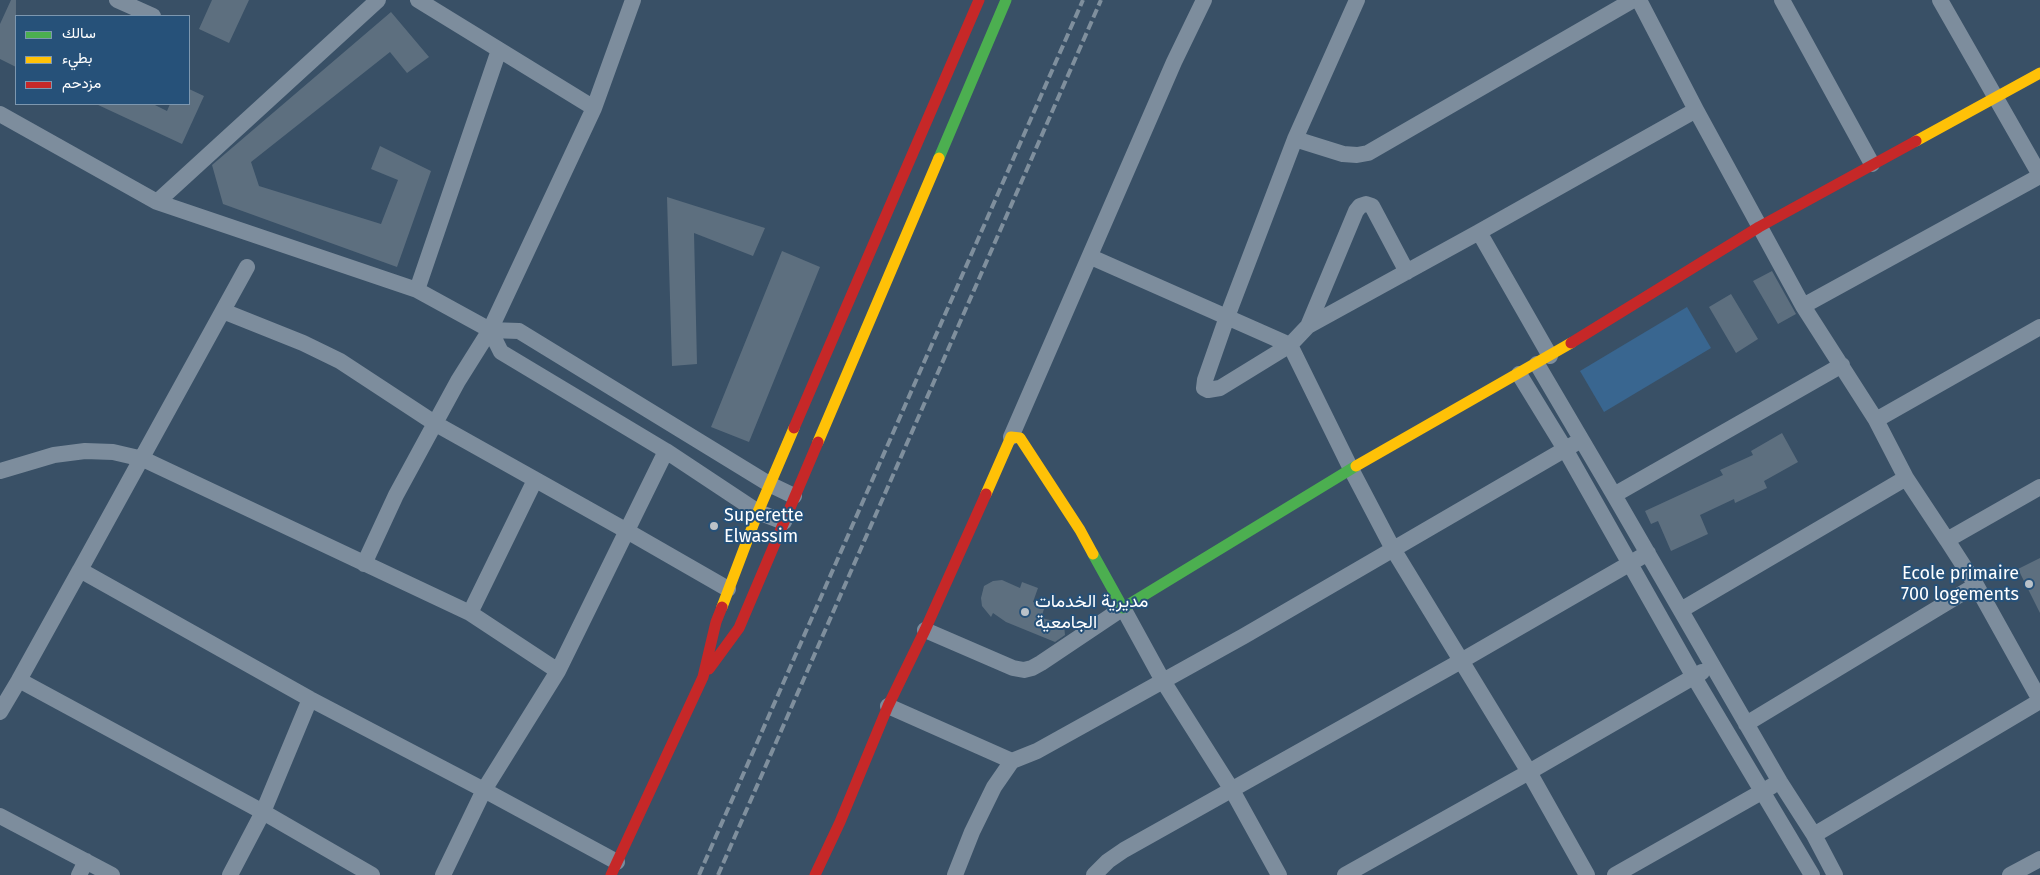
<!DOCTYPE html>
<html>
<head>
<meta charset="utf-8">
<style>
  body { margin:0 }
  #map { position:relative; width:2040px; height:875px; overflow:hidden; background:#395066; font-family:"Fira Sans",Vazirmatn,sans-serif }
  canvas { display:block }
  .legend { position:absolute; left:15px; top:15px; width:175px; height:90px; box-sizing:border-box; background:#265179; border:1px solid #7d97af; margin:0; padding:6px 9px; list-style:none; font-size:15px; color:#fff }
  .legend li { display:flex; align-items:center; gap:10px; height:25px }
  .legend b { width:25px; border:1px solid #7d97af }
</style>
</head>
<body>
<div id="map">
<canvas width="2040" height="875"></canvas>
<ul class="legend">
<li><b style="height:6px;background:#4caf50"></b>سالك</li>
<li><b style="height:6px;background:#ffc107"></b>بطيء</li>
<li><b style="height:6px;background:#c62828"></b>مزدحم</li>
</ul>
</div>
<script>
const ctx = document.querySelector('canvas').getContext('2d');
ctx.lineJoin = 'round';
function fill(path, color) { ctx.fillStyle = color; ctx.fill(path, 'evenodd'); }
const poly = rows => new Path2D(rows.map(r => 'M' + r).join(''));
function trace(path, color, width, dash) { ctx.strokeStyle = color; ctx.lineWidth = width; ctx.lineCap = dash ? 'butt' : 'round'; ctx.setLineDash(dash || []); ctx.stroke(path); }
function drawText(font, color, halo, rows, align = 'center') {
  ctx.font = font + ' "Fira Sans",Vazirmatn,sans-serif'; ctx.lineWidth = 4; ctx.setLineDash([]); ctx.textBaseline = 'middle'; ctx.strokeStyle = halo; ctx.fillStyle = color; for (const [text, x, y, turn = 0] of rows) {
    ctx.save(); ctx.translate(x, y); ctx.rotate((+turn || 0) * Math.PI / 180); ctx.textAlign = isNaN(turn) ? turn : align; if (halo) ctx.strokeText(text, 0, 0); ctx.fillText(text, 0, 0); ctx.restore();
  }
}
fill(poly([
  [1687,307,1711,348,1604,412,1580,371]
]), '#396690');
fill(poly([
  [11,0,16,0,16,67,0,59,0,24],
  [212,0,249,0,229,43,199,29],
  [391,12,429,57,407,73,390,52,251,162,259,186,381,224,398,180,371,169,380,146,431,171,397,267,223,204,212,165],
  [189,89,204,96,182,144,96,104,153,104,167,111,170,104,189,104],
  [667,197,765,228,753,256,694,233,697,364,672,366],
  [782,251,820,267,749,442,711,427],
  [1772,271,1796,314,1778,324,1753,281],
  [1731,294,1758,339,1736,353,1709,307],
  [1782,433,1798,462,1764,481,1767,488,1735,503,1734,499,1700,515,1708,534,1671,551,1658,521,1651,524,1645,511,1723,475,1720,470,1753,455,1751,451],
  [2040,558,2040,613,2018,569],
  [1002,580,1020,588,1022,582,1038,588,1033,602,1045,606,1041,618,1059,622,1064,625,1065,635,1055,642,1006,622,993,613,991,617,982,606,981,598,984,586,993,581]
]), '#5d6f7f');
trace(poly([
  [117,0,153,16],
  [418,0,594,108],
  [1357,0,1295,139,1227,317,1205,380,1204,388,1208,390,1220,388,1290,345,1308,326,1479,232,1550,356],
  [1639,0,1696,110,1803,306,1876,420,1906,478,1947,540],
  [1782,0,1872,164],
  [1940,0,2040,175],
  [0,114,157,202,417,290,490,330,519,331,769,484,794,496],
  [1295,139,1343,154,1357,155,1368,153,1633,0],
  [157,202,378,0],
  [1479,232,1696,110],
  [1091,257,1290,345,1351,469,1393,549,1529,772,1587,875],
  [417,290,499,50],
  [1803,306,2040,176],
  [223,311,303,343,340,361,436,424,627,531,728,589],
  [1308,326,1356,211,1360,206,1366,204,1372,206,1407,272],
  [490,330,501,352,666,451,758,512,784,522],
  [1537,364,1614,495,1780,782,1814,835,1835,875],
  [1519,374,1565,449,1694,677,1812,875],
  [1876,420,2040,327],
  [1011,437,1174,62,1204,0],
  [0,471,54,455,85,451,113,452,143,459,470,613,558,671,484,790,443,875],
  [2040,487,1947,540,1976,585,2040,700],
  [1614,495,1842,365],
  [364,564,396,495,458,381,490,330,594,108,633,0],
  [80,570,247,267],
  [1681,610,1906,478],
  [470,613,535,480],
  [925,630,1013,668,1024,670,1032,668,1041,663,1123,608,1163,681,1232,790,1279,875],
  [558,671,666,451],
  [19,680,80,570,310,699,484,790,617,862],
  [888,706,1012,761],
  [0,712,19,680,263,812,372,875],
  [1746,724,1976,585],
  [0,816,112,875],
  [1814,835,2040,701],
  [79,875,86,861],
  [230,875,263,812,310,699],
  [955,875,972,832,994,787,1012,761,1037,751,1244,636,1581,440],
  [1094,875,1108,861,1124,850,1461,661,1648,553],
  [1345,875,1529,772,1702,672],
  [1615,875,1772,786],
  [2010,875,2040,859]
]), '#7d8d9d', 16);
trace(poly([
  [939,158,1006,0],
  [1093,554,1123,608,1356,466]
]), '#4caf50', 11);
trace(poly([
  [1916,141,2040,73],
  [818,442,939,158],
  [1356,466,1571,343],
  [986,494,1011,437,1020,438,1080,530,1093,554],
  [722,607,758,512,794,428]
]), '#ffc107', 11);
trace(poly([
  [1571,343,1759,227,1916,141],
  [794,428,979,0],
  [709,669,739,628,818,442],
  [611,875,703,677,716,622,722,607],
  [815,875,840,822,888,706,925,630,986,494]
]), '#c62828', 11);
trace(poly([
  [699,875,1083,0],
  [718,875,1101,0]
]), '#7f8f9d', 4, [9, 4]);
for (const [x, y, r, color] of [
  [714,526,5,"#bac2c9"],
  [2029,584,5,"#bac2c9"],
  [1025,612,5,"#bac2c9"]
]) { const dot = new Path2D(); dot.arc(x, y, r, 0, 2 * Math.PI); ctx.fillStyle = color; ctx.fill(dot); trace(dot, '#265179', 2); }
drawText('18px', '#fff', '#265179', [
  ["Superette",724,516],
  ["Elwassim",724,537],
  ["Ecole primaire",2019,574,"right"],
  ["700 logements",2019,595,"right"],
  ["مديرية الخدمات",1035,602],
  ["الجامعية",1035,623]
], 'left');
</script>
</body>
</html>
